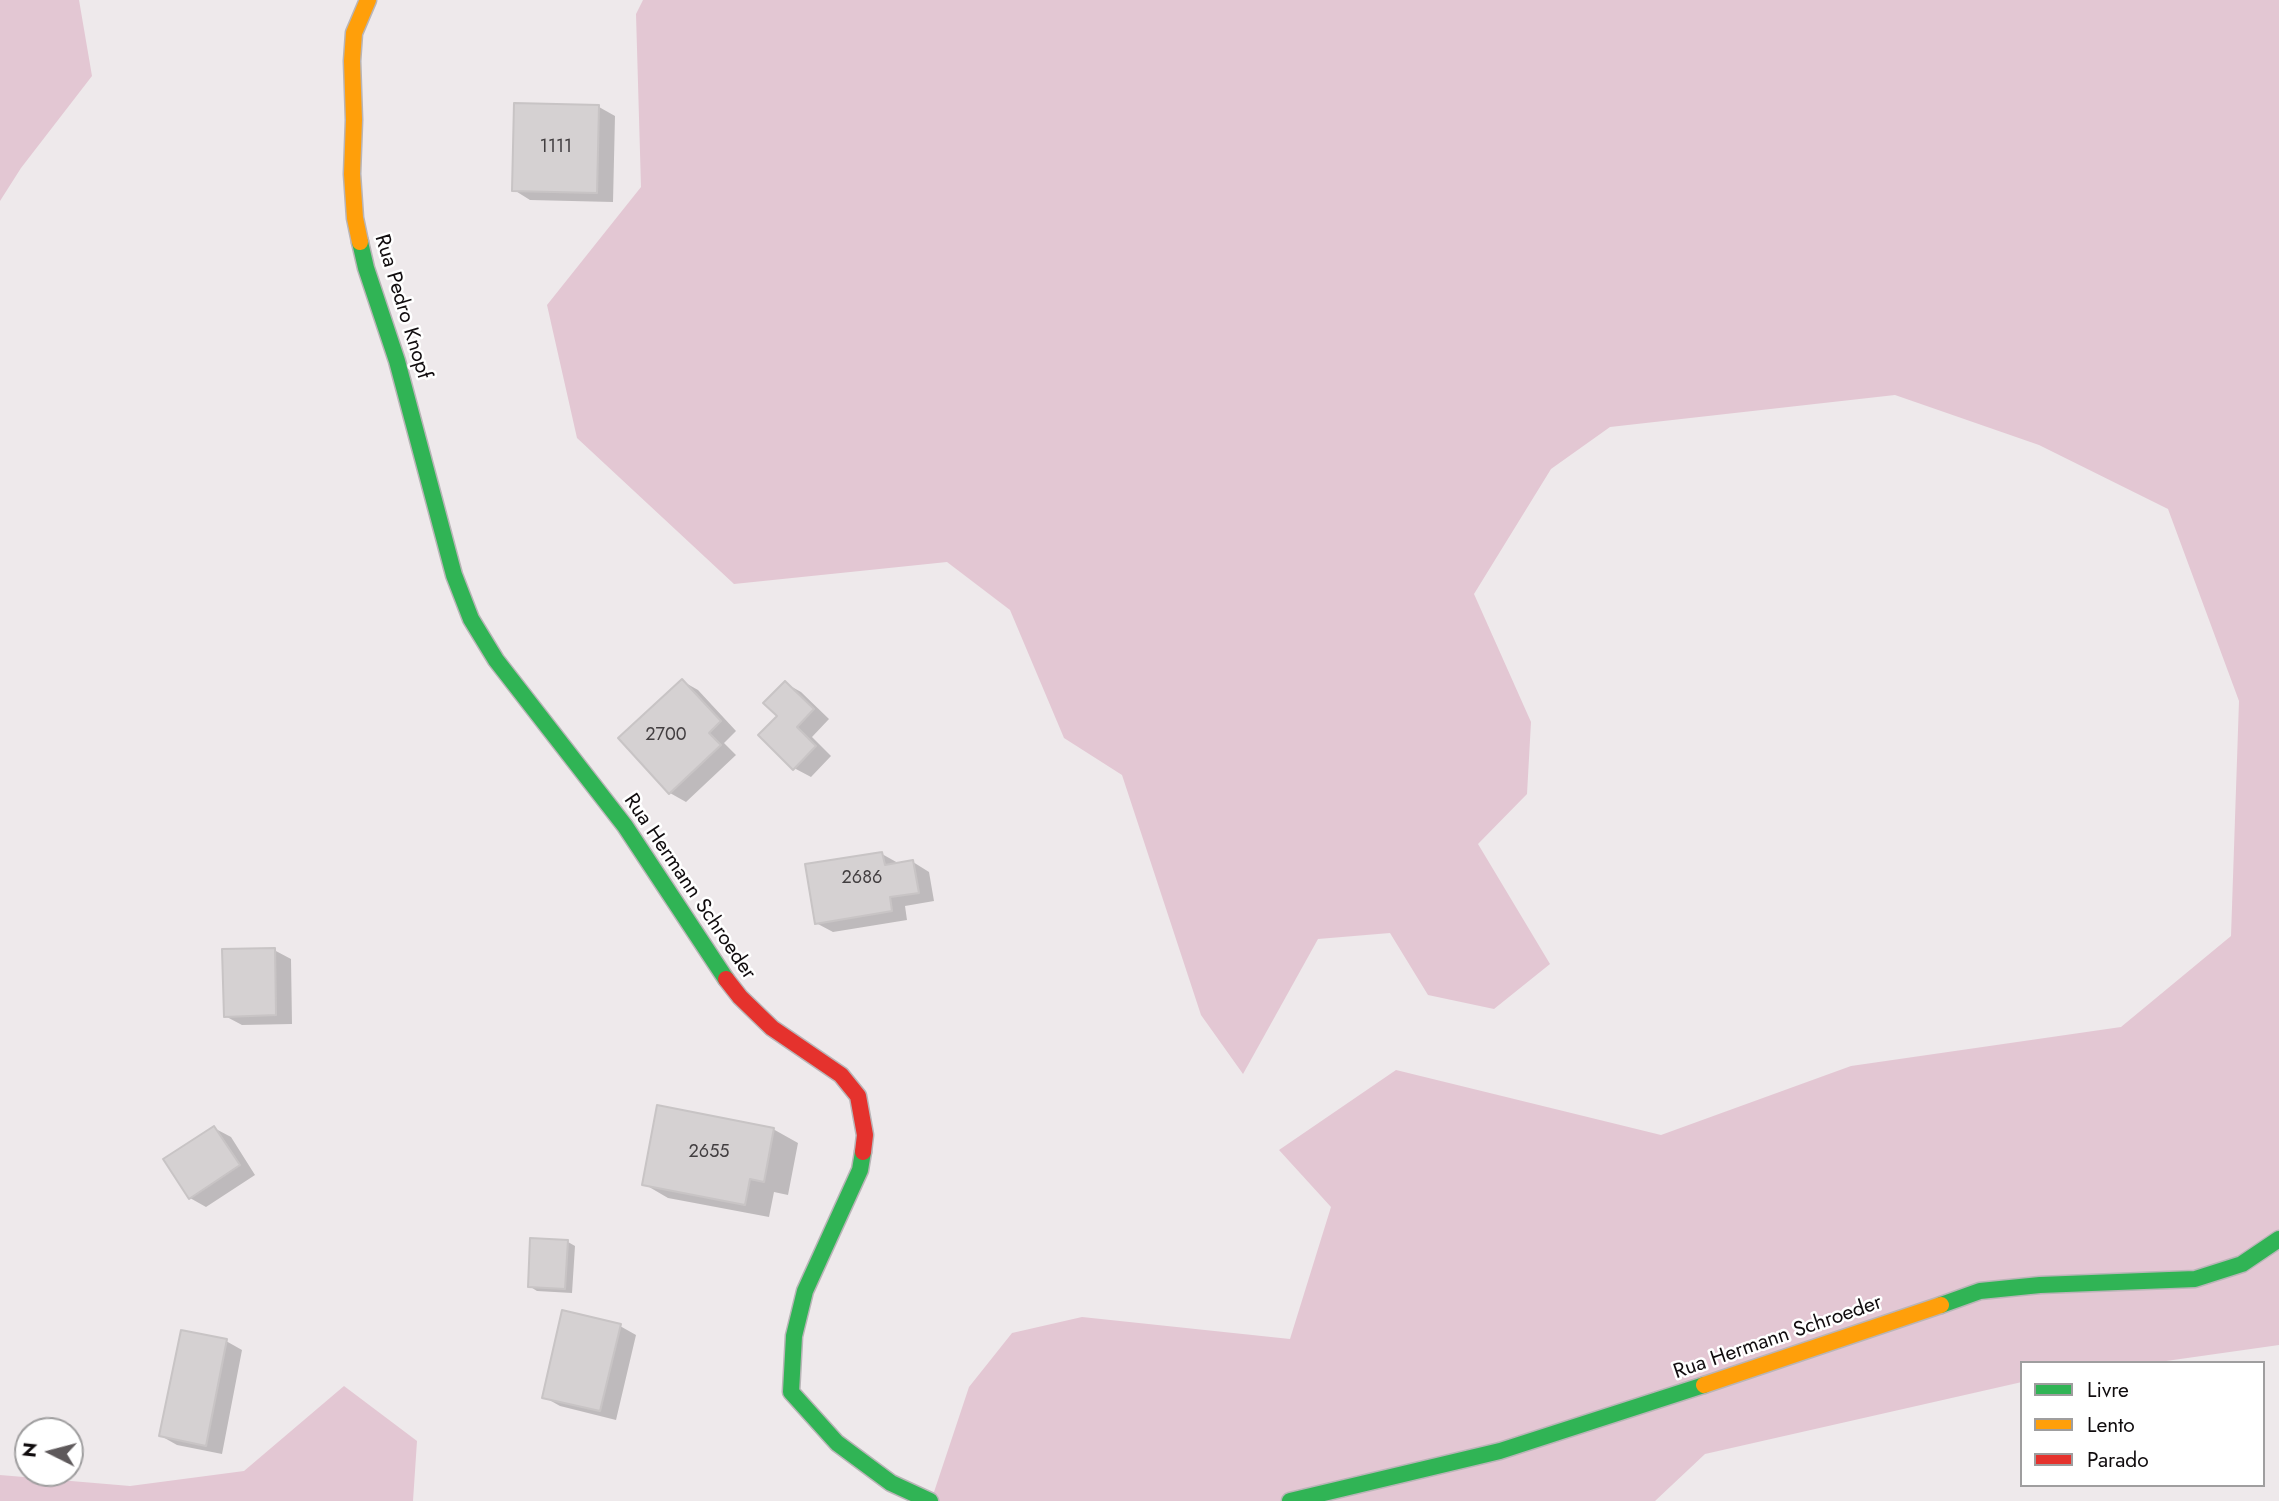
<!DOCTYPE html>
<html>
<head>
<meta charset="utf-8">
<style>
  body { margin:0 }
  #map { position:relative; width:2279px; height:1501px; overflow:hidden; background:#eee9eb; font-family:Jost,sans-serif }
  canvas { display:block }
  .legend { position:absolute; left:2020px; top:1361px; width:245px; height:126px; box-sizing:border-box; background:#fff; border:2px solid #9f9e9f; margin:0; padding:9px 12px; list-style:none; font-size:21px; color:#100c0e }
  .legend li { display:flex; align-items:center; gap:14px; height:35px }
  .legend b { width:35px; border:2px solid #9f9e9f }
  .north { position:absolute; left:14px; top:1417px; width:70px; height:70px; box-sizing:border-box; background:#fff; border:2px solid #9f9e9f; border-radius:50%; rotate:276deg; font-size:19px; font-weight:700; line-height:28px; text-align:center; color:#100c0e }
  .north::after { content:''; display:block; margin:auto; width:24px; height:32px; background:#5e595b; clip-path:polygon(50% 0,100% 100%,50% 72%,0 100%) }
</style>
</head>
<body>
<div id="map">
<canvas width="2279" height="1501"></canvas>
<ul class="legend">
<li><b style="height:9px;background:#30b455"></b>Livre</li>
<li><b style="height:9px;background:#ff9f0a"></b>Lento</li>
<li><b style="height:9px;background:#e5322d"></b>Parado</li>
</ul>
<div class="north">N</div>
</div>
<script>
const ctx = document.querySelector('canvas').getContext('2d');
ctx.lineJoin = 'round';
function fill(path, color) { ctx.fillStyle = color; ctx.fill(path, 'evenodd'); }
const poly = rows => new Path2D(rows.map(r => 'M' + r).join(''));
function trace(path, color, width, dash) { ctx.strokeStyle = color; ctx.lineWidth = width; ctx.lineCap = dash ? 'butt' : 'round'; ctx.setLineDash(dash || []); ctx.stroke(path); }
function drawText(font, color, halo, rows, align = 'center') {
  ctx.font = font + ' Jost,sans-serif'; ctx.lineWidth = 5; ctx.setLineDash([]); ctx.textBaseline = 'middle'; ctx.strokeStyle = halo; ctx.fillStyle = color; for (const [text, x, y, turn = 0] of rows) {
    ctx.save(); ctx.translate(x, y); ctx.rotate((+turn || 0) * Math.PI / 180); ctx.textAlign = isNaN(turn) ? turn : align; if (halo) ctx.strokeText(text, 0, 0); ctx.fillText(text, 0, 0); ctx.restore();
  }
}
fill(poly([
  [0,0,79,0,92,76,21,168,0,201],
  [643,0,2279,0,2279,1345,2152,1363,2022,1363,2022,1382,1705,1454,1655,1501,931,1501,969,1387,1012,1333,1082,1317,1290,1339,1331,1207,1279,1150,1396,1070,1661,1135,1851,1066,2121,1027,2231,936,2239,701,2168,509,2039,445,1895,395,1610,427,1551,469,1474,594,1531,722,1527,794,1478,844,1550,964,1494,1009,1428,995,1390,933,1318,939,1243,1074,1201,1015,1122,775,1064,738,1010,610,947,562,734,584,577,438,547,305,641,187,636,14],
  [344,1386,417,1441,413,1501,0,1501,0,1475,130,1486,244,1471]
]), '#e3c7d3');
fill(poly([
  [516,104,599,107,615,116,613,202,530,200,514,190],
  [682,681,698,690,736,731,724,743,736,755,686,802,670,793],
  [785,683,801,692,829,719,812,737,831,756,811,777,794,768,779,716],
  [882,854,898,863,913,862,929,872,934,901,905,906,907,920,833,932,816,923],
  [274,950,291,959,292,1024,242,1025,225,1016],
  [214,1128,231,1137,255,1175,206,1207,190,1198],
  [773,1129,798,1143,788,1195,774,1192,769,1217,668,1198,644,1184],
  [568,1242,575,1246,572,1293,537,1291,529,1286],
  [620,1326,636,1335,616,1420,560,1406,544,1397],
  [226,1341,242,1350,222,1454,177,1445,161,1436]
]), '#0003');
const building = poly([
  [514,103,599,105,597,193,512,191,514,103],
  [682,679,721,721,709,733,721,745,669,794,618,738,682,679],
  [785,681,814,709,797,727,816,746,793,770,758,735,777,716,763,703,785,681],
  [882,852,885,865,913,860,919,893,890,897,892,911,815,924,805,864,882,852],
  [275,948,276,1015,224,1017,222,949,275,948],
  [657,1105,774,1128,764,1182,750,1179,745,1205,642,1185,657,1105],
  [214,1126,240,1165,189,1199,163,1159,214,1126],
  [530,1238,568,1240,565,1289,528,1287,530,1238],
  [562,1310,621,1324,600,1411,542,1398,562,1310],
  [181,1330,227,1339,206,1446,159,1436,181,1330]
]);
fill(building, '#d5d1d2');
trace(building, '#c8c4c5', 2);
const fast = poly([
  [360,242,366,268,397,361,454,575,471,619,496,660,625,826,726,979],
  [863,1152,860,1170,805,1291,794,1336,791,1392,837,1443,891,1483,930,1501],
  [1941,1305,1980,1291,2040,1285,2195,1279,2242,1264,2279,1239],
  [1290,1501,1500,1451,1704,1385]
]);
const slow = poly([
  [360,242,355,218,352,174,354,120,352,61,354,33,368,0],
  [1704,1385,1941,1305]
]);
const jam = poly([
  [726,979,740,997,772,1028,841,1075,858,1096,865,1135,863,1152]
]);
trace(fast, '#b9b5b7', 19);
trace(slow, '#b9b5b7', 19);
trace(jam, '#b9b5b7', 19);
trace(fast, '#30b455', 16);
trace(slow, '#ff9f0a', 16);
trace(jam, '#e5322d', 16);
drawText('18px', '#423e40', null, [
  ["1111",556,148],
  ["2700",666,736],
  ["2686",862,879],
  ["2655",709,1153]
]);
drawText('21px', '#100c0e', '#fff', [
  ["Rua Pedro Knopf",402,307,73],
  ["Rua Hermann Schroeder",689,887,56],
  ["Rua Hermann Schroeder",1778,1338,-19]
]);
</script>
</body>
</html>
